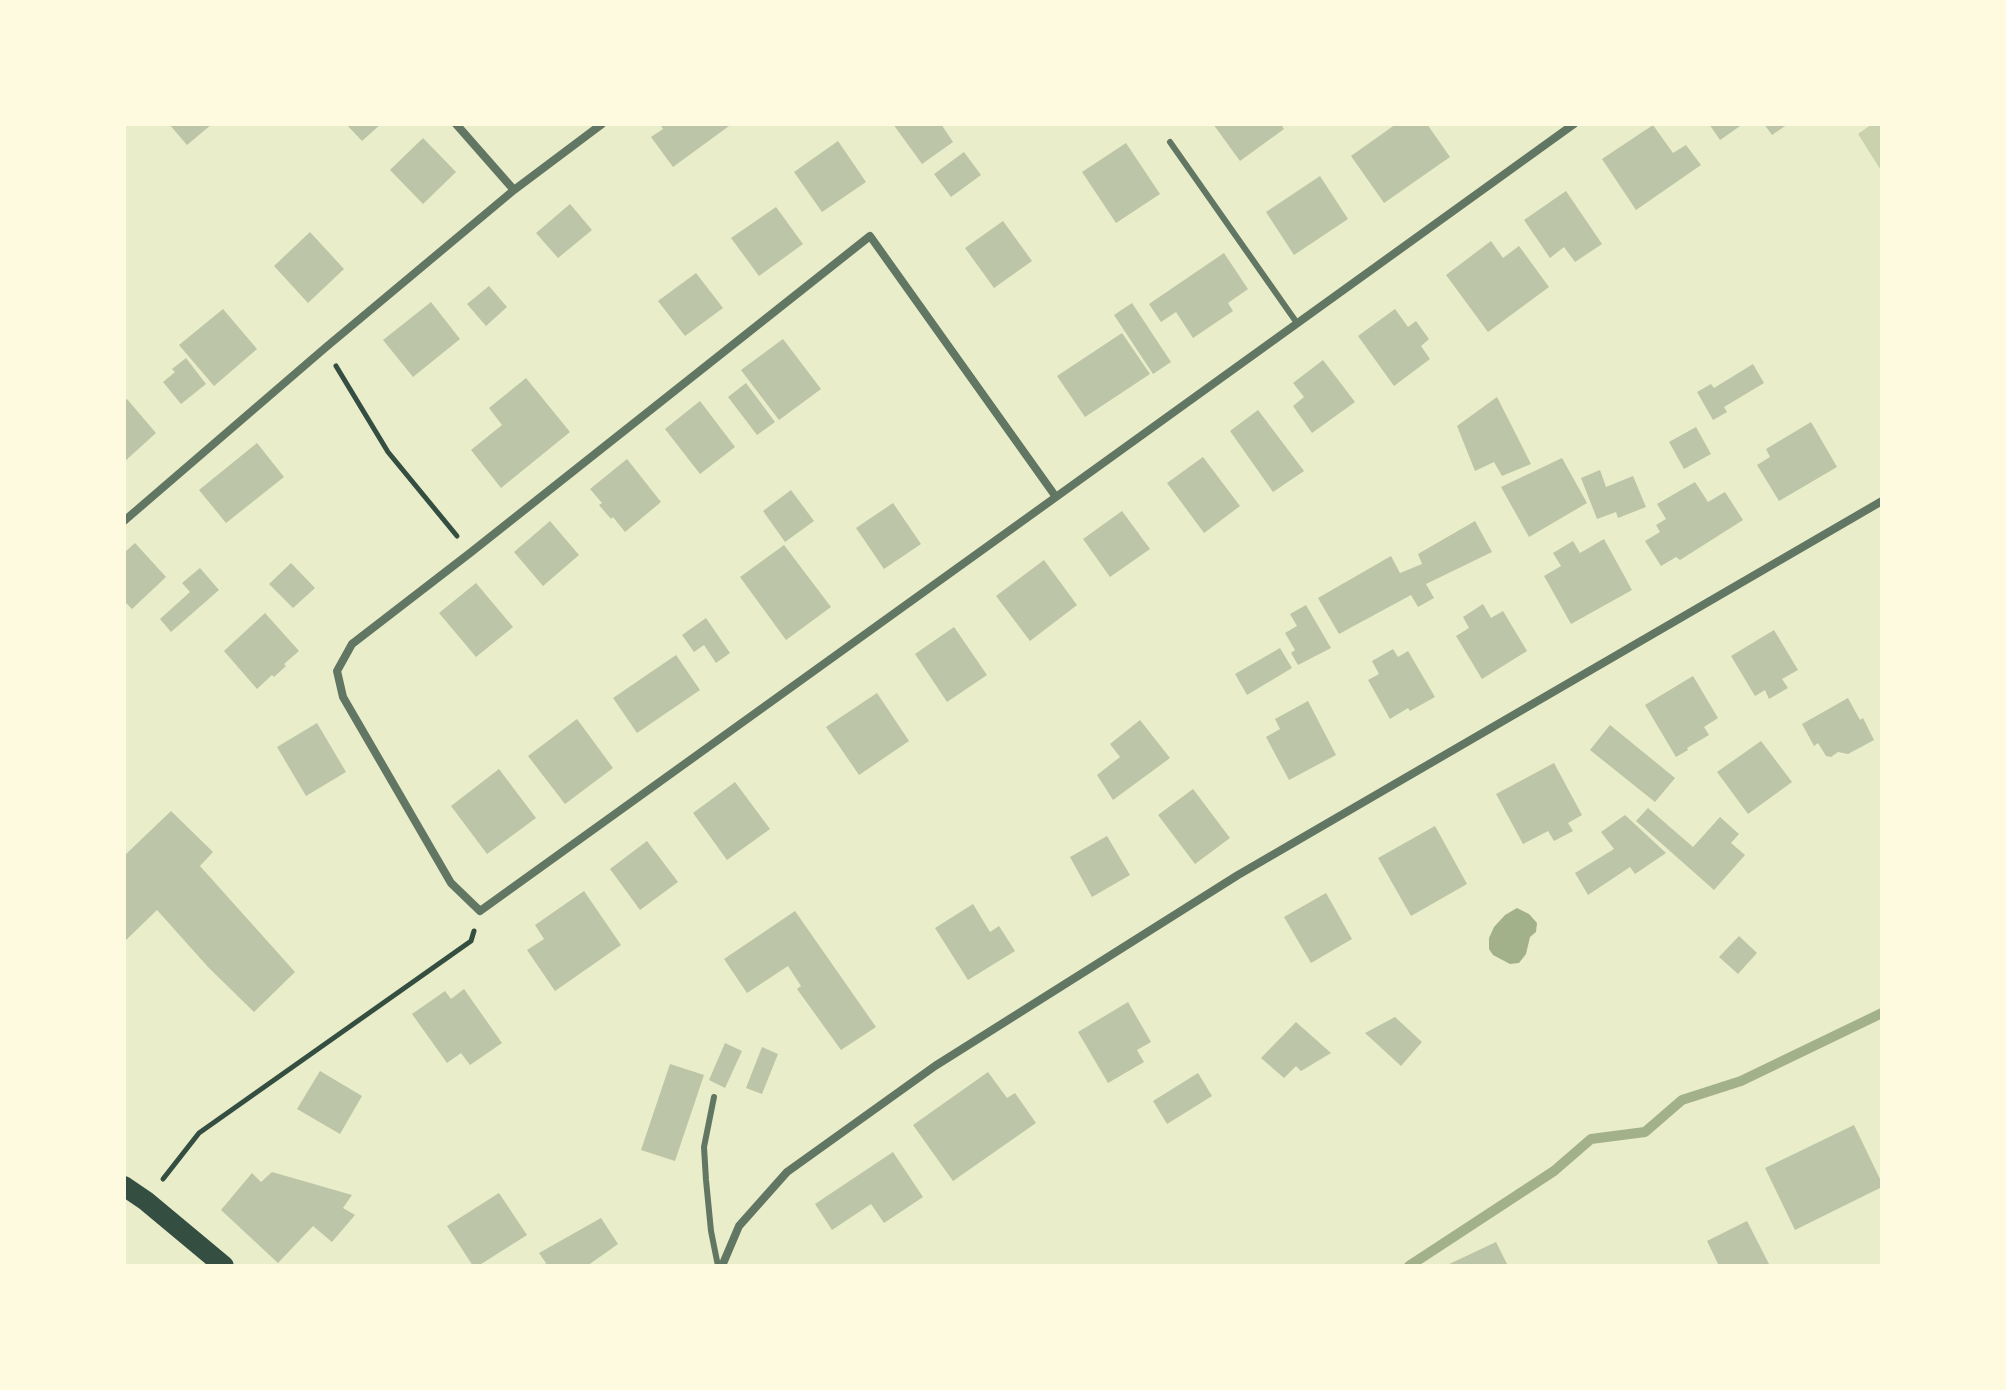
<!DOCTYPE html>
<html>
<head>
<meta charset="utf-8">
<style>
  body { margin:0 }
  #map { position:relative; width:2006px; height:1390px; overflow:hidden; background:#e9edc9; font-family:"Work Sans",sans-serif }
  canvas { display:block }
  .frame { position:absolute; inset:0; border:126px solid #fefae0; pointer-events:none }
</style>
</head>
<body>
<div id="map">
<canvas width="2006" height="1390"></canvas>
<div class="frame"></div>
</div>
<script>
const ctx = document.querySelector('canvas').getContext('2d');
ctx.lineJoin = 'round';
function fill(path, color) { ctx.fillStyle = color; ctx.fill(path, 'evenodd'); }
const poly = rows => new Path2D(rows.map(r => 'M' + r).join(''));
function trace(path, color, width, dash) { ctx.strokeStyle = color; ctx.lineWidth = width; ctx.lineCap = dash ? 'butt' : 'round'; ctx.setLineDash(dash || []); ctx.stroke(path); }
fill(poly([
  [1872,124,1882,124,1882,172,1858,134]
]), '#cad2ad');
fill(poly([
  [1517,908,1529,914,1537,923,1536,932,1530,937,1526,954,1519,963,1510,964,1493,955,1489,949,1489,938,1494,927,1505,915]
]), '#a3b18a');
trace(poly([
  [1409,1266,1554,1171,1591,1139,1645,1132,1682,1100,1741,1081,1882,1013]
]), '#a3b18a', 10);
fill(poly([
  [169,124,212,124,187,145],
  [346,124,381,124,362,141],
  [660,124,727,124,729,126,673,167,651,137,663,129],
  [893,124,941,124,953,142,922,164],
  [1213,124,1281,124,1284,129,1240,161],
  [1396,124,1427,124,1450,157,1384,203,1351,156],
  [1709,124,1743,124,1720,140],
  [1764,124,1788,124,1772,135],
  [1653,125,1673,153,1686,145,1701,165,1636,210,1602,159],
  [423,138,456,172,423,204,390,170],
  [838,141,866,182,822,212,794,172],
  [1126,143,1160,194,1116,223,1082,172],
  [964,152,981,175,951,197,934,174],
  [1320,176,1348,219,1294,255,1266,212],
  [1566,191,1602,244,1575,262,1564,247,1550,258,1524,220],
  [570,204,592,230,558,258,536,233],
  [776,207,803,244,759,276,731,238],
  [1003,221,1032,261,994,288,965,248],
  [310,232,344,269,308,303,274,266],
  [1491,241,1503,258,1519,246,1549,287,1488,332,1446,275],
  [1224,253,1248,289,1228,303,1233,311,1193,338,1176,312,1161,322,1149,304],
  [696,273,723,308,685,336,658,301],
  [489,286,507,307,486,326,467,304],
  [431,302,460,339,413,377,383,340],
  [1132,303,1171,362,1153,374,1114,315],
  [223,309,257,349,214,386,179,345],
  [1395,309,1408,327,1416,321,1429,339,1421,346,1430,359,1394,386,1358,336],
  [1122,333,1150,374,1085,417,1057,376],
  [783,339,821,389,779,420,741,370],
  [186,358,206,384,181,404,163,382,175,372,172,369],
  [1323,360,1355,402,1312,433,1293,406,1304,397,1293,383],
  [1753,364,1764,383,1724,407,1727,412,1713,420,1697,392,1711,384,1714,388],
  [526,378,570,432,501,488,471,450,502,425,489,408],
  [746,383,775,422,757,435,728,397],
  [1497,397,1531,464,1502,476,1494,462,1475,471,1457,426],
  [127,399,156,433,124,462,124,402],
  [700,401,735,447,700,474,665,429],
  [1258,410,1304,471,1273,492,1230,431],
  [1811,422,1837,467,1779,501,1757,465,1770,457,1766,449],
  [1696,427,1711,454,1684,469,1669,442],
  [257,443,284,477,226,523,199,490],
  [1203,457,1240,506,1204,533,1167,483],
  [1562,458,1587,503,1529,537,1501,487],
  [627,459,661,502,625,532,613,517,611,519,599,505,602,503,590,489],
  [1600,470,1606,487,1633,476,1646,507,1618,518,1616,512,1597,519,1581,478],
  [1695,482,1708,502,1725,492,1743,520,1680,560,1676,557,1661,566,1645,541,1660,532,1656,525,1666,519,1657,504],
  [791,490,814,521,785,542,763,511],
  [893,503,921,544,884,569,856,528],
  [1122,511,1150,549,1110,577,1083,539],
  [550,521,579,555,543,586,514,552],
  [1475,521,1492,552,1426,584,1434,598,1418,607,1411,595,1339,634,1318,598,1391,556,1400,573,1422,564,1418,554],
  [1604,539,1632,590,1571,624,1544,576,1561,566,1553,553,1573,541,1580,553],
  [135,543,166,577,132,609,124,601,124,553],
  [784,545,831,607,786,640,740,577],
  [1044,560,1077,605,1030,641,996,596],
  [291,563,315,588,293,608,269,584],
  [200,568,219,590,171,632,160,619,190,592,182,583],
  [476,583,513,627,476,657,439,613],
  [1483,604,1491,618,1503,611,1527,651,1482,679,1456,636,1469,628,1463,617],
  [1306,605,1331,648,1298,665,1291,653,1295,650,1285,633,1297,626,1290,614],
  [265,613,299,651,284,664,286,666,274,677,272,675,257,689,224,651],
  [706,618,730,653,716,663,704,645,694,652,682,635],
  [954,627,987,675,947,702,915,654],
  [1774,630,1798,670,1782,679,1788,688,1769,699,1765,690,1755,696,1731,656],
  [1280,648,1292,668,1247,695,1235,674],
  [1393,649,1398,657,1408,651,1435,697,1410,711,1408,708,1390,719,1368,680,1379,674,1372,661],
  [676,655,700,690,637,733,613,698],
  [1693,676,1718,718,1704,727,1709,735,1687,748,1688,750,1676,757,1645,705],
  [877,693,909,741,859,775,826,727],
  [1848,698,1860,720,1863,718,1874,740,1848,754,1838,752,1831,757,1826,756,1818,743,1814,746,1802,724],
  [1308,701,1336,755,1289,780,1266,737,1280,729,1275,719],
  [577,719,613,768,565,804,528,756],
  [1140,720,1170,758,1113,800,1097,775,1120,757,1110,744],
  [317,723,346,772,306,796,277,747],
  [1610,725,1675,778,1655,802,1590,750],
  [1761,741,1792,782,1748,814,1717,772],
  [1554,763,1582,815,1568,823,1573,831,1554,841,1548,831,1523,844,1496,794],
  [499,769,536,818,487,854,451,806],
  [735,782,770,829,727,860,693,813],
  [1193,789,1230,838,1195,864,1158,815],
  [1648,808,1693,847,1720,817,1739,834,1731,843,1745,855,1714,890,1636,821],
  [171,811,213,852,200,866,295,972,254,1012,208,967,157,910,124,942,124,856],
  [1625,815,1666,853,1635,874,1630,867,1588,895,1575,873,1614,849,1601,832],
  [1435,826,1467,884,1411,916,1378,858],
  [1107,836,1130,875,1092,897,1070,857],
  [647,841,678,882,640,910,610,869],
  [584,891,621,945,555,991,527,950,544,939,535,925],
  [1326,893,1352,939,1311,963,1284,917],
  [973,904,990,932,999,926,1015,951,968,980,935,928],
  [795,911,876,1027,841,1050,797,989,801,986,788,966,747,993,724,959],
  [1739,936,1757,953,1738,974,1719,957],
  [464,989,502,1043,470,1065,461,1053,447,1063,412,1014,445,991,451,999],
  [1128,1002,1151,1042,1137,1050,1144,1062,1108,1083,1078,1032],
  [1395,1017,1422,1042,1401,1066,1365,1033],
  [1296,1022,1331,1053,1301,1071,1296,1066,1284,1078,1261,1058],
  [725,1043,742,1051,725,1088,709,1080],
  [762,1047,778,1054,762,1094,746,1088],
  [670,1064,704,1075,675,1161,641,1150],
  [320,1071,362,1096,340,1134,297,1109],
  [988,1072,1007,1098,1015,1093,1036,1123,953,1181,913,1125],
  [1198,1073,1212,1096,1167,1124,1153,1101],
  [1854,1125,1882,1183,1882,1187,1795,1230,1765,1168],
  [893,1152,923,1197,884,1223,871,1204,832,1230,815,1204],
  [272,1172,352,1195,343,1208,355,1215,332,1242,313,1226,278,1263,221,1210,252,1173,261,1182],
  [499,1193,527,1235,478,1266,473,1266,447,1226],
  [601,1218,618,1244,587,1266,543,1266,546,1263,539,1253],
  [1747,1221,1770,1266,1719,1266,1707,1241],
  [1496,1242,1508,1266,1445,1266]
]), '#bcc5a7');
trace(poly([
  [336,366,388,452,457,536],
  [163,1179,199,1133,471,941,474,931]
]), '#344e41', 5);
trace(poly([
  [1170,142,1297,323],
  [714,1097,704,1147,706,1180,711,1231,718,1266]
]), '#617663', 6);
trace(poly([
  [456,124,514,190],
  [1056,497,870,236,470,553,352,644,337,671,343,697,451,883,480,911,1056,497,1574,124],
  [124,521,325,348,514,190,602,124],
  [722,1266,739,1226,787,1172,935,1066,1238,875,1882,501]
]), '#617663', 8);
trace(poly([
  [124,1186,146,1201,224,1266]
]), '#344e41', 20);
</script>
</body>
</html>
